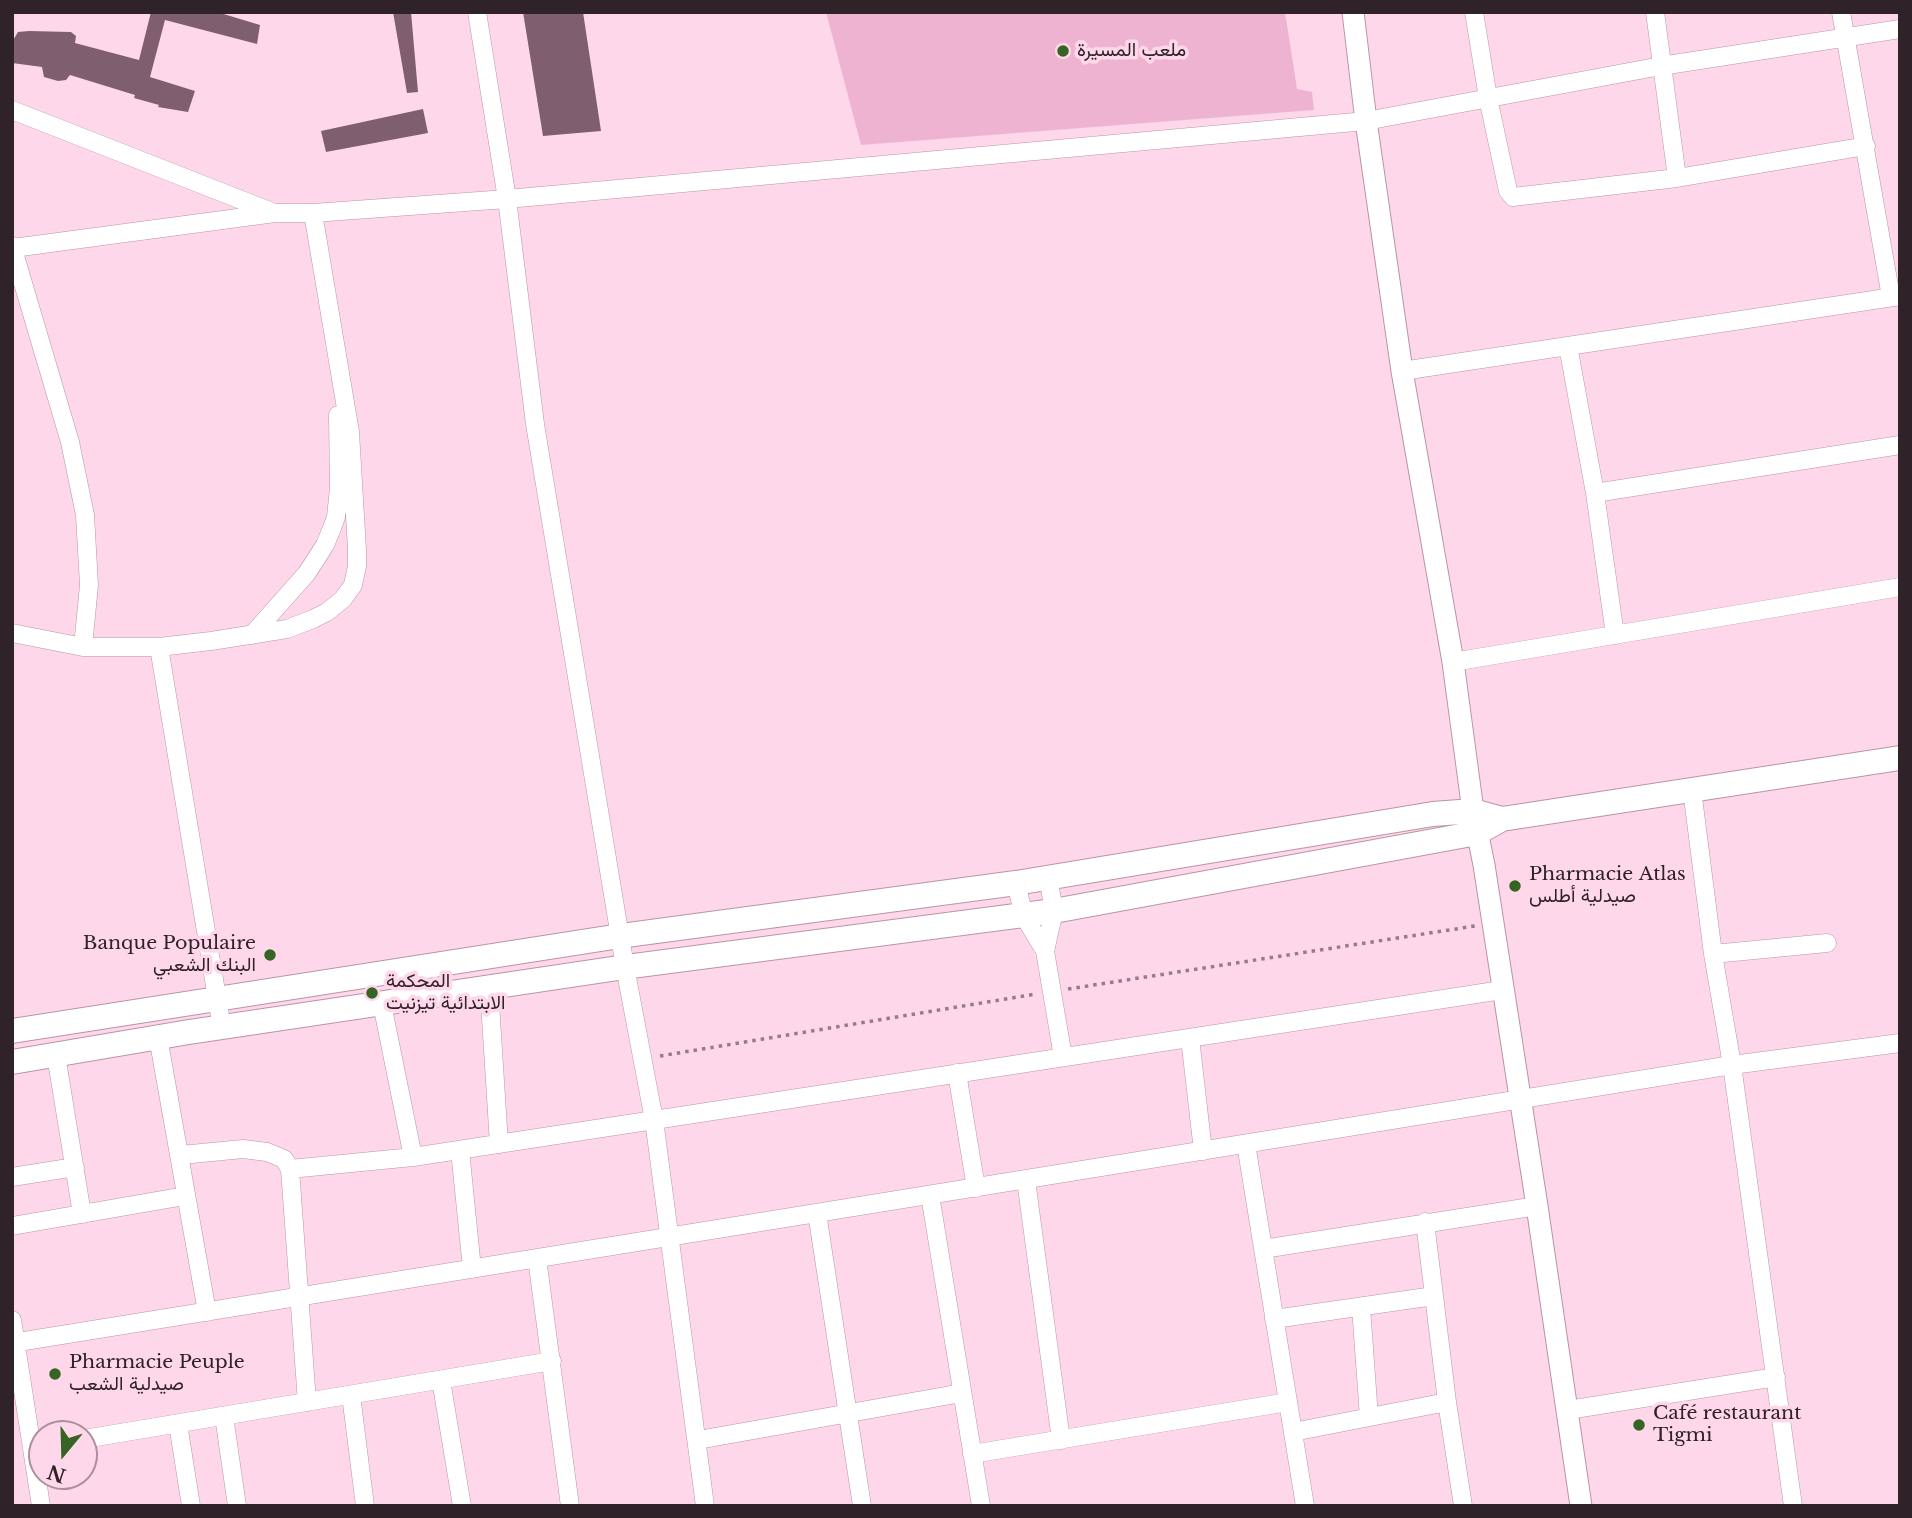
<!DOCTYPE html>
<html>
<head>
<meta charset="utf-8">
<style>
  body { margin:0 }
  #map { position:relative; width:1912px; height:1518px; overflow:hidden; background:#fed8ea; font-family:"Libre Baskerville",serif }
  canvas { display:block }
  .frame { position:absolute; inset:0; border:14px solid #302229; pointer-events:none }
  .north { position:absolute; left:28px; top:1420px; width:70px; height:70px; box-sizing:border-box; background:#fed8ea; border:2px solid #ac8f9d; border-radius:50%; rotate:199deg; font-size:19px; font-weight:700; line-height:28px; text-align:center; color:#302229 }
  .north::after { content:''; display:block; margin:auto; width:24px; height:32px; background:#366423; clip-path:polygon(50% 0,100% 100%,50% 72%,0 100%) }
</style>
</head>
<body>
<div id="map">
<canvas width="1912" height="1518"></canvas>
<div class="frame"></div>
<div class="north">N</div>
</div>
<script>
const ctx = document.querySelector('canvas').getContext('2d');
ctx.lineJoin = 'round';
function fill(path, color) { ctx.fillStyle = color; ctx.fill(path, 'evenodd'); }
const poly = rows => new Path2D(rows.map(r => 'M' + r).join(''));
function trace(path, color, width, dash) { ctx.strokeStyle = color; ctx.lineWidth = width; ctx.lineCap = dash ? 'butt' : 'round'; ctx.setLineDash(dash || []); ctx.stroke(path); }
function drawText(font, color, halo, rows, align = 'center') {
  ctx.font = font + ' "Libre Baskerville",Vazirmatn,serif'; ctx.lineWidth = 7; ctx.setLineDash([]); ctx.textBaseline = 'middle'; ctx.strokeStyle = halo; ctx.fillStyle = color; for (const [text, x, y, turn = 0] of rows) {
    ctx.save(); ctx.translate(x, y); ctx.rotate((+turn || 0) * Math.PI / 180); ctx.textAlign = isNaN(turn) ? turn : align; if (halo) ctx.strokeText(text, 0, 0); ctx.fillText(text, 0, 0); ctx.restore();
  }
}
fill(poly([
  [826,12,1285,12,1297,89,1312,92,1314,110,861,145]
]), '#eeb3d1');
fill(poly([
  [151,12,217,12,260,25,257,44,165,20,150,77,195,91,188,112,158,107,159,105,134,98,135,95,70,75,66,80,58,81,44,77,42,67,12,63,12,42,18,32,29,31,71,32,76,36,75,43,139,60],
  [393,12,411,12,418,92,407,93],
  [523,12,583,12,601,131,543,136],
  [423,109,428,133,326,152,321,131]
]), '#7f5f6f');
const minor = poly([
  [477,12,507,199,535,424,625,967,654,1120,705,1506],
  [1474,12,1488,98,1508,191,1513,197,1677,178,1866,146],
  [1655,12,1677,178],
  [1841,12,1891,297],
  [12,110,272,212],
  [12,246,70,442,85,515,89,585,83,647],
  [13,248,275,213,313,213,507,199,1366,121,1661,66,1900,29],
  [1568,346,1595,493,1615,635],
  [1402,371,1900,296],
  [1595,493,1900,445],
  [12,633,83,647,159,647,211,641,287,629,313,619,327,612,343,599,353,585,357,566,357,550,350,432,313,213],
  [252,635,307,573,325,545,332,528,336,517,339,488,338,415],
  [159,647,222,1028],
  [1453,662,1900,587],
  [1692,790,1713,954,1732,1065,1793,1506],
  [1016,883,1024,916,1045,951,1063,1057],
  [1045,951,1054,911,1048,877],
  [1713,954,1827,943],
  [489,987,499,1144],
  [382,1004,413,1157],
  [158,1037,207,1312],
  [1190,1038,1203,1151],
  [56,1055,82,1214],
  [957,1073,976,1188],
  [1246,1144,1305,1506],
  [460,1150,472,1269],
  [181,1155,243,1149,267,1152,284,1159,290,1169,413,1157,1502,990],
  [290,1169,307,1402],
  [12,1177,75,1167],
  [1026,1180,1061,1440],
  [930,1195,981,1506],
  [817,1213,862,1506],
  [1425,1222,1447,1402,1463,1506],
  [12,1226,185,1196],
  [1263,1249,1537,1206],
  [537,1258,570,1506],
  [1361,1307,1369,1417],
  [1274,1319,1434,1296],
  [12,1320,41,1506],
  [12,1343,1732,1065,1900,1043],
  [441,1380,462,1506],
  [351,1395,365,1506],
  [1568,1410,1776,1377],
  [224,1416,237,1506],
  [178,1424,191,1506],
  [1293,1432,1447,1402],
  [84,1439,552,1361],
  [698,1440,962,1393],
  [972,1454,1288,1402]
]);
const tertiary = poly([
  [1353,12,1366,121,1402,371,1453,662,1473,811,1484,865,1537,1206,1581,1506]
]);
const secondary = poly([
  [12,1031,620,936,1016,883,1433,814,1473,811,1502,819],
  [12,1062,189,1032,625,967,1054,911,1477,833,1502,819,1900,758]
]);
trace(minor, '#b895a6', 19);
trace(tertiary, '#b895a6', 23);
trace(secondary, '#b895a6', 26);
trace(poly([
  [1068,989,1475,926],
  [660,1056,1036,994]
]), '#967c89', 3.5, [3.5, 5]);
trace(minor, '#fff', 18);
trace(tertiary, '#fff', 21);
trace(secondary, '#fff', 24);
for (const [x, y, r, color] of [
  [1063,51,7,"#366423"],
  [1515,886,7,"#366423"],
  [270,955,7,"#366423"],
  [372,993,7,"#366423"],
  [55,1374,7,"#366423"],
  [1639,1425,7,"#366423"]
]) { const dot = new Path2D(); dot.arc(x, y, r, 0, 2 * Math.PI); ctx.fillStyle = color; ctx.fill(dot); trace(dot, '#fed8ea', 2.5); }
drawText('19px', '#302229', '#fed8ea', [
  ["ملعب المسيرة",1077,51],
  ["Pharmacie Atlas",1529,875],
  ["صيدلية أطلس",1529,897],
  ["Banque Populaire",256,944,"right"],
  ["البنك الشعبي",256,966,"right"],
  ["المحكمة",386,982],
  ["الابتدائية تيزنيت",386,1004],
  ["Pharmacie Peuple",69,1363],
  ["صيدلية الشعب",69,1385],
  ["Café restaurant",1653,1414],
  ["Tigmi",1653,1436]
], 'left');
</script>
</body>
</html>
